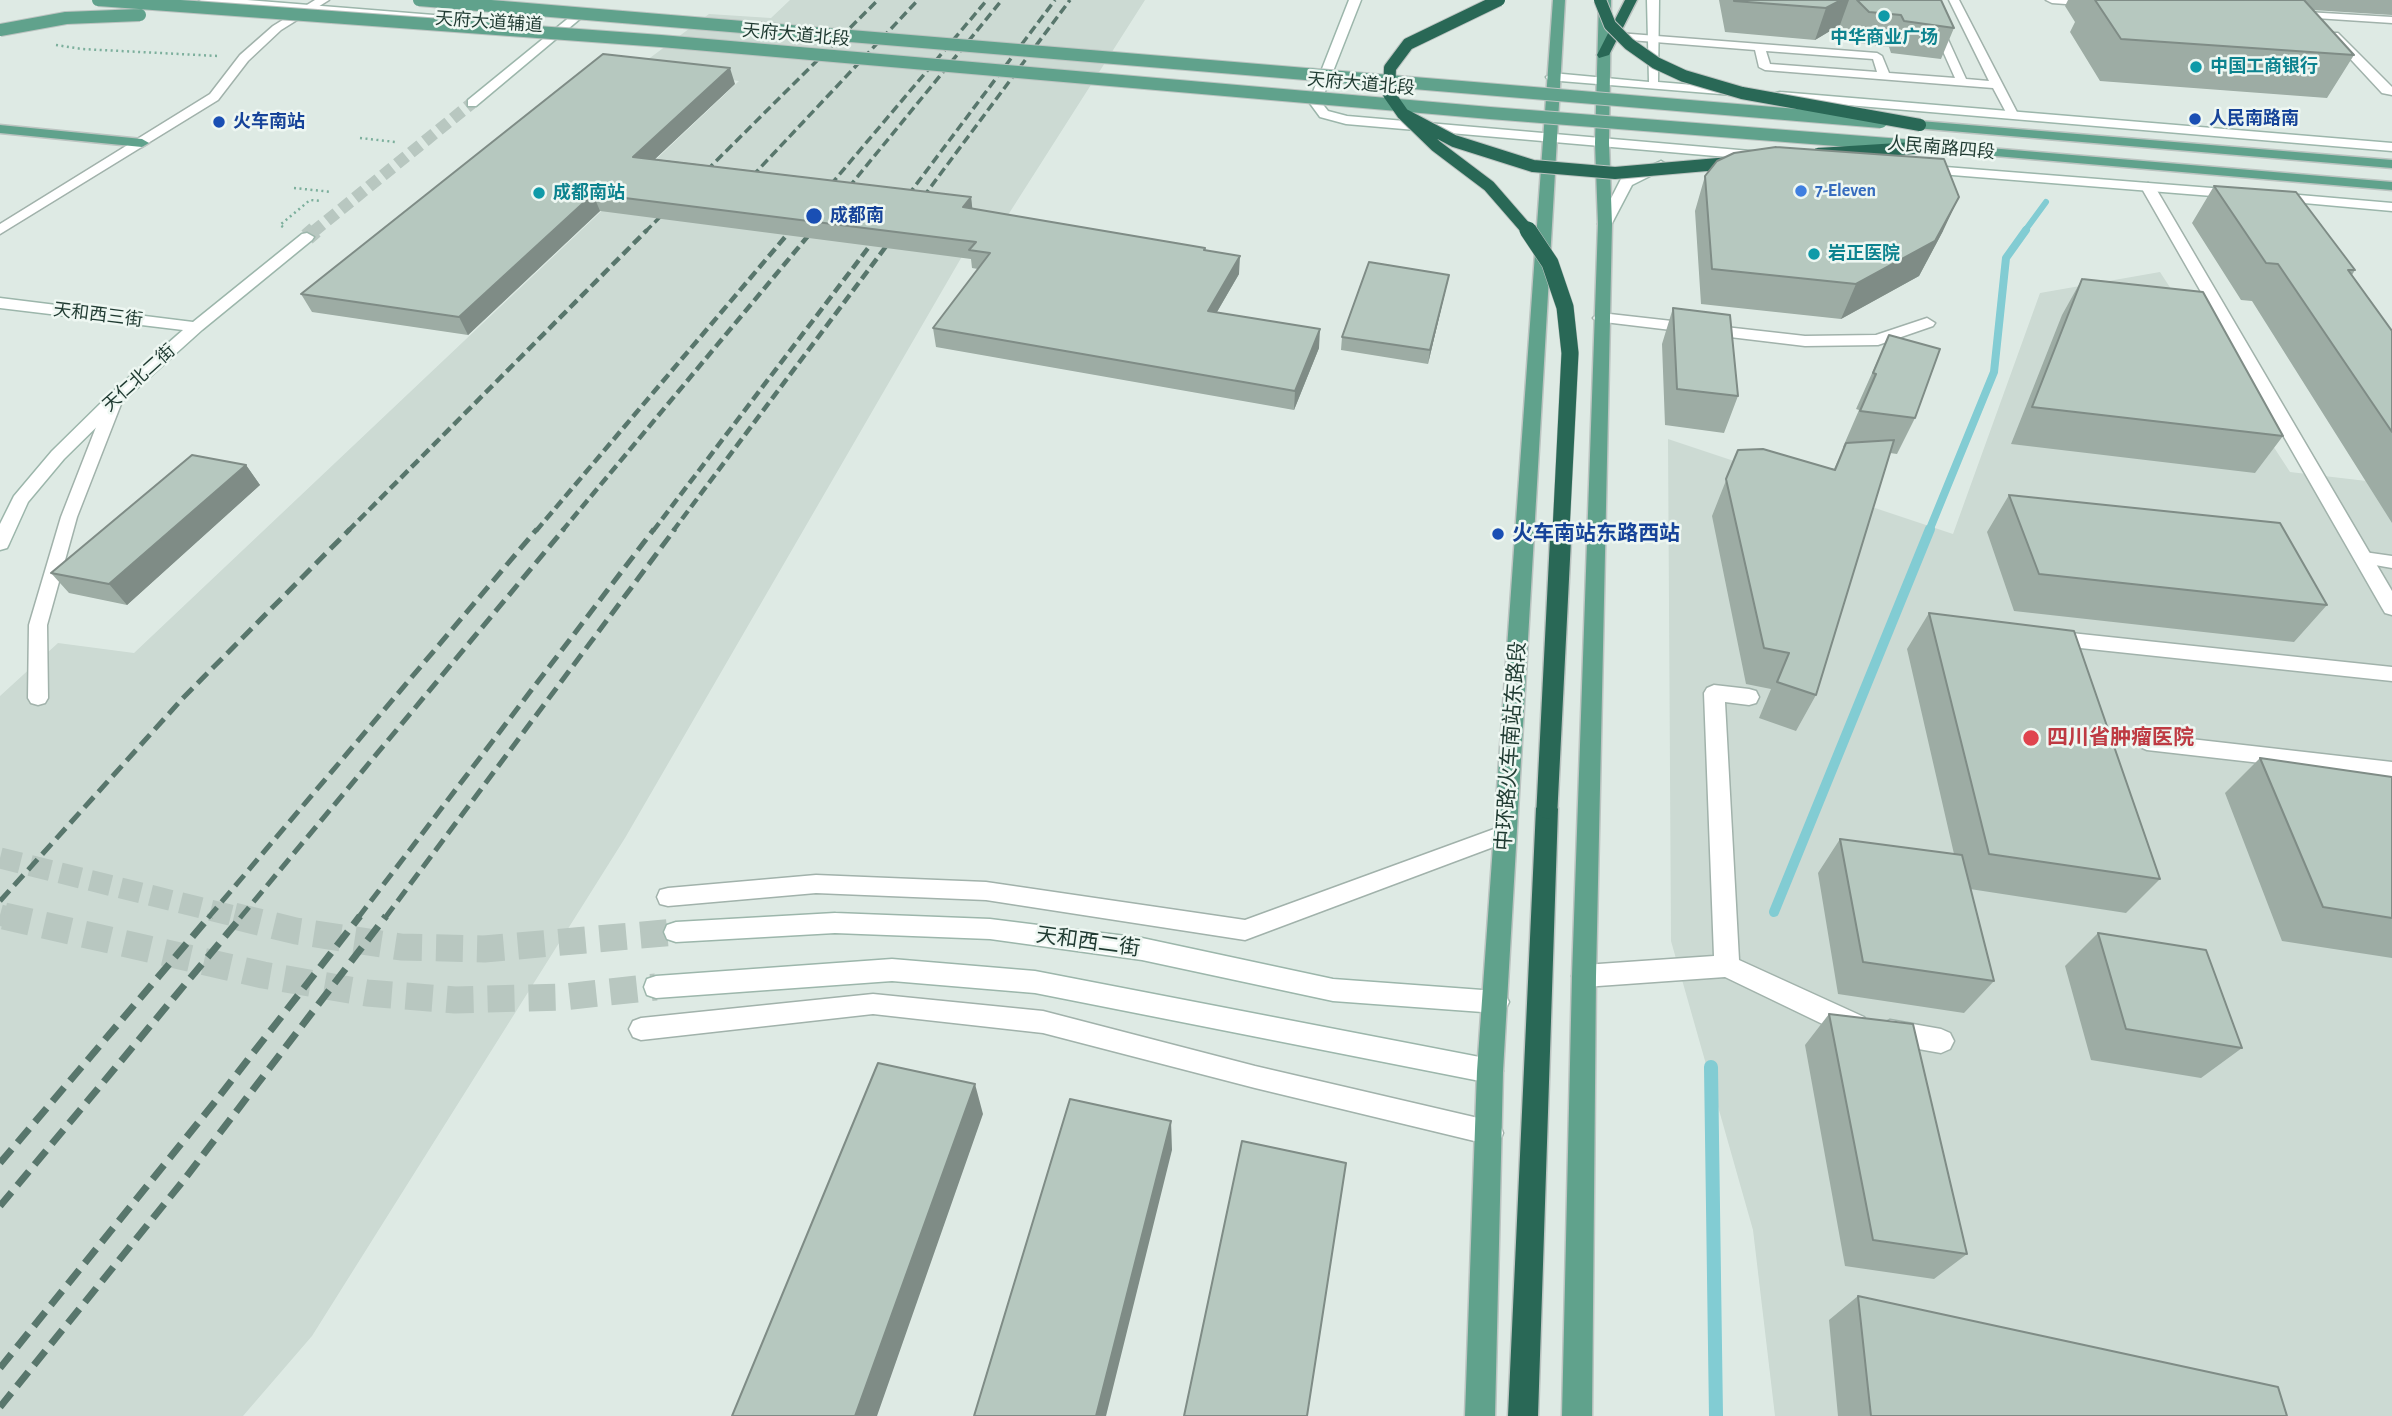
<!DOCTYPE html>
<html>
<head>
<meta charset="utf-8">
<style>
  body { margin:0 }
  canvas { display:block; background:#deeae4 }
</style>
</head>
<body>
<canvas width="2392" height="1416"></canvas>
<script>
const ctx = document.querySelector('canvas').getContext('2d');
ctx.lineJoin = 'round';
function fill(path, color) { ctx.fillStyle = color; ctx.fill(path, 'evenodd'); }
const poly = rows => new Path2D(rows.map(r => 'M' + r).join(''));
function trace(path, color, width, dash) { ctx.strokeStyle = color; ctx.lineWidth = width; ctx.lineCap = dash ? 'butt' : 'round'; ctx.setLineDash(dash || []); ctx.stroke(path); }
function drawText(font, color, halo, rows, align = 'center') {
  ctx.font = font + ' "Alegreya Sans","Noto Sans SC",sans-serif'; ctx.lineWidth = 5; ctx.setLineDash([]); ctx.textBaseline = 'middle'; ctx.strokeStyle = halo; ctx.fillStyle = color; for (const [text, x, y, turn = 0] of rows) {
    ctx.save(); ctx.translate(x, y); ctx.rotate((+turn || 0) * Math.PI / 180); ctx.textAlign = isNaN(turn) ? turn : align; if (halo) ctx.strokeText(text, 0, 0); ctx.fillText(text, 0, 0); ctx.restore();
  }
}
fill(poly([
  [790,0,1145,0,994,237,975,234,625,838,312,1336,243,1416,0,1416,0,696,58,643,134,653,739,81,635,69,709,14,771,18],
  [2160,272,2290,472,2392,484,2392,1416,1775,1416,1753,1230,1671,941,1668,439,1953,534,2040,293]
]), '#ccdad3');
trace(poly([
  [2024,232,2046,202]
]), '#82ccd3', 6);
trace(poly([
  [1929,531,1994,372,2006,258,2026,230]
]), '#82ccd3', 8);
trace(poly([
  [1774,912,1930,529]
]), '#82ccd3', 10);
trace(poly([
  [1711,1067,1716,1416]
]), '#82ccd3', 14);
trace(poly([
  [313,232,472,103]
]), '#b8c7c0', 12, [12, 6]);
trace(poly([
  [307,237,315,230]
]), '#b8c7c0', 17, [17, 8]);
trace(poly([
  [0,858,242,918],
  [0,915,11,918]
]), '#b8c7c0', 21, [21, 10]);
trace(poly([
  [4,916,263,975,367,993,455,1000,563,997,656,987],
  [234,916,296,931,401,947,484,949,676,932]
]), '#b8c7c0', 27, [27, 14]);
const lane = poly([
  [1920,0,1930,0,1966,79,1989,81,1949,0,1959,0,2019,116,2017,118,2009,118,1993,88,1765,70,1759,67,1755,50,1605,38,1600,35,1605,32,1877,53,1882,56,1889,73,1955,78,1920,0],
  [1766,51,1873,59,1877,72,1770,64,1766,51],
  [115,394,123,399,77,517,47,625,48,698,45,703,38,705,31,703,28,698,29,625,61,517,107,399,115,394],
  [2364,552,2392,556,2392,568,2358,562,2355,558,2364,552],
  [2052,631,2392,667,2392,681,2052,645,2046,643,2043,638,2046,633,2052,631],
  [2147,734,2392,762,2392,778,2147,750,2140,747,2137,742,2140,737,2147,734],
  [1505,825,1512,828,1515,834,1512,840,1245,940,986,900,816,893,668,906,660,904,657,897,660,890,668,888,816,875,986,882,1245,920,1505,825],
  [873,994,1043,1011,1255,1066,1491,1121,1500,1125,1503,1133,1500,1141,1491,1145,1255,1088,1043,1033,873,1014,641,1040,633,1037,629,1029,633,1021,641,1018,873,994]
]);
const street = poly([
  [315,0,329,0,281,30,248,61,218,100,0,234,0,224,210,94,240,55,273,26,315,0],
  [2046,0,2094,0,2099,3,2093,6,2052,3,2046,0],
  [2289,11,2392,17,2392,23,2285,16,2285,12,2289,11],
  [2330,33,2338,33,2392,87,2392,95,2382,93,2330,37,2330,33],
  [2148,183,2155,187,2392,591,2392,615,2385,613,2382,608,2141,187,2148,183],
  [1601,313,1805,336,1876,335,1927,318,1935,323,1933,326,1878,345,1805,346,1596,321,1593,318,1596,315,1601,313],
  [1714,685,1749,689,1756,691,1759,697,1756,703,1749,705,1725,702,1739,960,1864,1017,1868,1025,1864,1033,1855,1037,1837,1031,1725,977,1584,987,1575,984,1572,976,1575,968,1584,965,1714,956,1704,693,1707,688,1714,685],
  [1890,1020,1941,1029,1950,1033,1954,1041,1950,1049,1941,1053,1890,1044,1881,1040,1877,1032,1881,1024,1890,1020]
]);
const secondary = poly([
  [199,0,247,0,521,22,527,25,521,28,205,3,199,0],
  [1349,0,1361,0,1321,102,1328,111,1347,116,1762,152,1769,156,1762,160,1346,124,1320,117,1309,102,1349,0],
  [1647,0,1659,0,1658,82,1741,89,1745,90,1745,96,1548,80,1546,77,1552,73,1649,82,1647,0],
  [571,16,581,18,476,106,468,106,468,100,571,16],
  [1780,92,2392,143,2392,151,1776,99,1776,93,1780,92],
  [1661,161,1668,165,1666,168,1632,185,1610,227,1600,227,1598,224,1621,179,1661,161],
  [1920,165,2237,190,2244,194,2237,198,1915,172,1913,169,1920,165],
  [2276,193,2392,203,2392,211,2271,200,2271,194,2276,193],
  [307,233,314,237,312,240,202,330,121,403,64,459,28,502,9,544,7,548,0,550,0,524,14,496,52,451,109,395,183,330,0,308,0,298,193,322,302,234,307,233],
  [835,913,990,919,1142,938,1333,979,1496,991,1505,994,1509,1002,1505,1010,1496,1013,1333,1001,1142,960,990,939,835,933,676,942,667,939,664,932,667,925,676,922,835,913],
  [892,959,1035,971,1490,1059,1499,1062,1503,1071,1499,1080,1490,1083,1035,993,892,981,656,998,647,995,644,987,647,979,656,976,892,959]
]);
const primary = poly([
  [1553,0,1565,0,1503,1071,1495,1416,1465,1416,1477,1071,1553,0],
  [1599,0,1611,0,1609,143,1612,224,1596,976,1592,1416,1562,1416,1572,976,1598,224,1595,143,1599,0],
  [1920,121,2392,160,2392,168,1915,128,1914,125,1920,121],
  [0,125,142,139,149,143,142,147,0,133,0,125],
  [1930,143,2392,182,2392,190,1925,150,1925,144,1930,143]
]);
const highway = poly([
  [1625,0,1637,0,1609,55,1599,58,1597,55,1625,0],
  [1547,799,1555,802,1558,808,1538,1416,1508,1416,1536,808,1539,802,1547,799]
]);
trace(lane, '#a1b2ab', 3);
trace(street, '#a1b2ab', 3);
trace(secondary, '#9cb6ab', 3);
trace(primary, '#bcc4c1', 3);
trace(highway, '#bcc4c1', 3);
trace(poly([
  [56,45,82,49,218,56],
  [360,138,395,142],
  [294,188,332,192],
  [283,227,280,225,310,200,321,201]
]), '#7caf9c', 2.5, [2, 3.5]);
fill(lane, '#fff');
fill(street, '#fff');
fill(secondary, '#fff');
fill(primary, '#60a28c');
fill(highway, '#296856');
trace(poly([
  [697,180,878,0],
  [743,186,918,0],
  [822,195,987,0],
  [840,198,1002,0],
  [900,206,1055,0],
  [915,208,1070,0],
  [645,232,672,205],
  [789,232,799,221],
  [811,232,820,222]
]), '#58766c', 3.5, [9, 4.5]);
trace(poly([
  [348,531,647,230],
  [536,531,791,230],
  [562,531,813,230],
  [653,531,881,231],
  [673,531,896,233]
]), '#58766c', 4.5, [10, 5]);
trace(poly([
  [0,901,183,698,350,529],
  [208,918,537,529],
  [240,918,564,529],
  [358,918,654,529],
  [385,918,675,529]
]), '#58766c', 5, [14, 7]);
trace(poly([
  [0,1163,210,916],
  [0,1206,242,916],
  [0,1368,214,1103,360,916],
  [0,1407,183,1181,386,916]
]), '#58766c', 7, [18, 9]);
const primaryBridge = poly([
  [98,0,661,41,1490,113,1914,146],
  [419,0,1881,122],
  [0,30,66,18,140,15]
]);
const highwayBridgeFar2 = poly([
  [1499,0,1408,44,1390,68,1389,94,1403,114,1454,141,1533,166,1615,173,1741,162],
  [1600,0,1610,25,1629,44,1656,63,1684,76,1742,93,1920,125],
  [1403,114,1436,146,1489,186,1529,232],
  [1818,154,1930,147]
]);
const highwayBridgeFar1 = poly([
  [1528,230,1550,263,1565,307,1570,353,1561,531]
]);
const highwayBridge = poly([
  [1547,808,1561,529]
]);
trace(primaryBridge, '#bcc4c1', 14, []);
trace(highwayBridgeFar2, '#bcc4c1', 14, []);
trace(highwayBridgeFar1, '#bcc4c1', 18, []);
trace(highwayBridge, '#bcc4c1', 24, []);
trace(primaryBridge, '#60a28c', 12);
trace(highwayBridgeFar2, '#296856', 12);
trace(highwayBridgeFar1, '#296856', 17);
trace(highwayBridge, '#296856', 21);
fill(poly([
  [1719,0,1941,0,1954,28,1941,59,1891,53,1889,47,1857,43,1840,25,1815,40,1725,32],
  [2068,0,2392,0,2392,15,2313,10,2354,55,2327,98,2100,81,2070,32,2075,22,2065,6],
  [735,84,655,159,971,197,972,209,1205,250,1239,274,1217,312,1319,348,1294,410,936,347,933,328,978,269,972,268,971,259,600,211,468,335,312,312,301,294],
  [1705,176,1943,231,1919,276,1841,319,1701,304,1695,211],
  [2214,186,2355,270,2352,275,2392,331,2392,523,2252,301,2241,300,2192,223],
  [2082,279,2283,436,2255,473,2011,444,2062,315],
  [1446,288,1428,364,1341,350,1342,337],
  [1673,308,1738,396,1724,433,1665,425,1662,344],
  [1889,335,1915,418,1897,454,1890,453,1816,695,1796,731,1759,718,1771,689,1746,684,1712,516,1738,450,1834,469,1844,448,1843,447,1859,410,1856,409],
  [246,465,260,485,127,605,69,593,51,573],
  [2009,495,2327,605,2294,642,2014,611,1987,532],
  [1929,613,2160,879,2126,913,1970,889,1994,981,1964,1013,1838,994,1818,873,1840,839,1954,854,1907,649],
  [2260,758,2392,777,2392,958,2282,941,2225,793],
  [2098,933,2242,1048,2201,1078,2091,1060,2065,966],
  [1829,1014,1967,1254,1934,1279,1845,1266,1805,1045],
  [1858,1296,2287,1416,1838,1416,1829,1320]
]), '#9daca4');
fill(poly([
  [1841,0,1849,0,1840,25,1815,40,1826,8],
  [730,68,735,84,639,174,633,157],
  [593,194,600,211,468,335,459,317],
  [971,197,973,214,963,207],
  [1959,197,1943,231,1919,276,1841,319,1856,284],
  [1240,256,1239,274,1207,329,1208,311],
  [1449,275,1446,288,1428,364,1430,350],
  [1320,329,1319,348,1294,410,1295,391],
  [246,465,260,485,127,605,109,584],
  [975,1084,983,1114,877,1416,855,1416],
  [1171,1121,1172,1150,1106,1416,1096,1416]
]), '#7f8c86');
const building = poly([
  [1734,0,1841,0,1826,8,1734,1,1734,0],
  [1857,0,1941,0,1954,28,1904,21,1901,15,1869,12,1857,0],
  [2095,0,2304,0,2354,55,2121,39,2095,0],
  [603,54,730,68,633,157,971,197,963,207,1205,248,1204,250,1240,256,1208,311,1320,329,1295,391,933,328,990,253,969,250,976,242,593,194,459,317,301,294,603,54],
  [1776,147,1944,159,1959,197,1935,241,1856,284,1712,269,1705,176,1717,161,1734,153,1776,147],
  [2214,186,2296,192,2355,270,2348,270,2392,331,2392,432,2278,264,2266,263,2214,186],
  [1369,262,1449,275,1430,350,1342,337,1369,262],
  [2082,279,2203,292,2283,436,2032,407,2082,279],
  [1673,308,1730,315,1738,396,1677,389,1673,308],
  [1889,335,1940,349,1915,418,1860,411,1876,374,1873,373,1889,335],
  [1894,440,1816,695,1777,682,1789,653,1764,648,1726,479,1738,450,1763,449,1835,470,1846,443,1894,440],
  [192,455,246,465,109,584,51,573,192,455],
  [2009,495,2280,523,2327,605,2039,574,2009,495],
  [1929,613,2074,631,2160,879,1989,854,1929,613],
  [2260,758,2392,777,2392,918,2323,907,2260,758],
  [1840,839,1962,855,1994,981,1863,962,1840,839],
  [2098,933,2206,950,2242,1048,2126,1029,2098,933],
  [1829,1014,1913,1024,1967,1254,1873,1240,1829,1014],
  [878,1063,975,1084,855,1416,732,1416,878,1063],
  [1070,1099,1171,1121,1096,1416,974,1416,1070,1099],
  [1242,1141,1346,1163,1307,1416,1184,1416,1242,1141],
  [1858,1296,2278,1387,2287,1416,1871,1416,1858,1296]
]);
fill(building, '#b6c8bf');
trace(building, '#7f8c86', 2);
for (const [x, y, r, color] of [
  [1884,16,7,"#0f9aa8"],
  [2196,67,7,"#0f9aa8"],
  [2195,119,7,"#1a4fb4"],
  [219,122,7,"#1a4fb4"],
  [1801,191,7,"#3f7fe0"],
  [539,193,7,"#0f9aa8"],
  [814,216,9,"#1a4fb4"],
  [1814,254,7,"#0f9aa8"],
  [1498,534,7,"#1a4fb4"],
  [2031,738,9,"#e0444e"]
]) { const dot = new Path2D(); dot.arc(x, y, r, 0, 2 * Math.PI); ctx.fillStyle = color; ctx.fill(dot); trace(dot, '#eef7f2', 2.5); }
drawText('18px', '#1f3a31', '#eef7f2', [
  ["天府大道辅道",489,22,4],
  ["天府大道北段",796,35,5],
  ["天府大道北段",1361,84,5],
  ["人民南路四段",1941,148,5],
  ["天和西三街",98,315,7],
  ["天仁北二街",139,378,-42]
]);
drawText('bold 18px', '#0d838f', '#eef7f2', [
  ["中华商业广场",1884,38,"center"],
  ["中国工商银行",2210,67],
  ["成都南站",553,193],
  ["岩正医院",1828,254]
], 'left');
drawText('bold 18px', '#164399', '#eef7f2', [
  ["人民南路南",2209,119],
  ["火车南站",233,122],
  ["成都南",830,216]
], 'left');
drawText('bold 18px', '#366cbe', '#eef7f2', [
  ["7-Eleven",1815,191]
], 'left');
drawText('bold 21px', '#164399', '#eef7f2', [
  ["火车南站东路西站",1512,534]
], 'left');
drawText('bold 21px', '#be3a42', '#eef7f2', [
  ["四川省肿瘤医院",2047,738]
], 'left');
drawText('21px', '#1f3a31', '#eef7f2', [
  ["中环路火车南站东路段",1511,746,-86],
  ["天和西二街",1088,942,8]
]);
</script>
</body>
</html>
